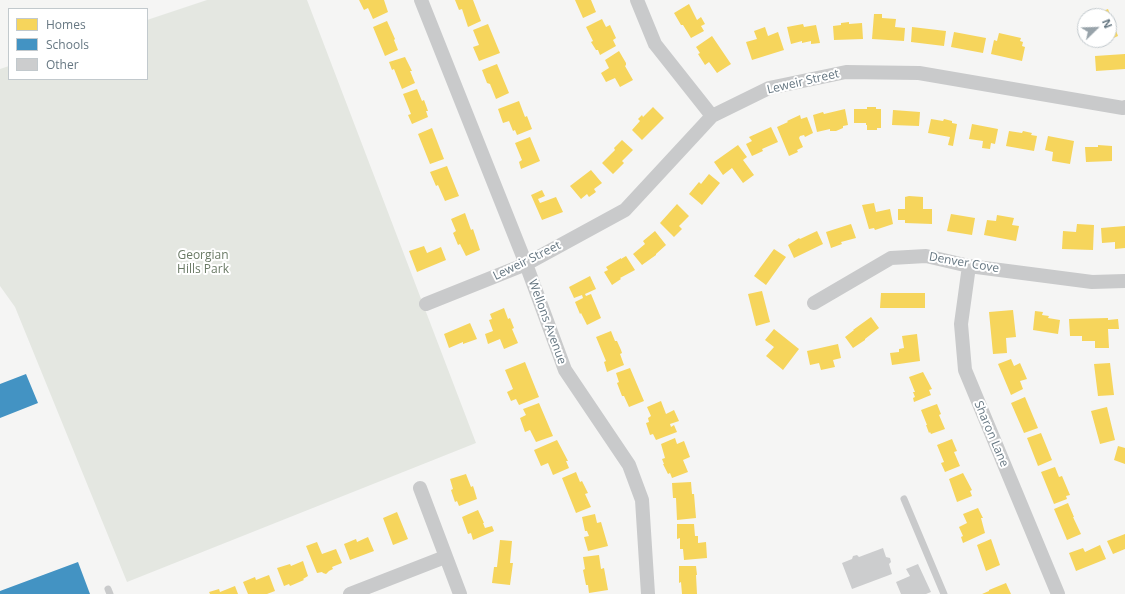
<!DOCTYPE html>
<html>
<head>
<meta charset="utf-8">
<style>
  body { margin:0 }
  #map { position:relative; width:1125px; height:594px; overflow:hidden; background:#f5f5f4; font-family:"Open Sans",sans-serif }
  canvas { display:block }
  .legend { position:absolute; left:8px; top:8px; width:140px; height:72px; box-sizing:border-box; background:#fff; border:1px solid #c2c9cd; margin:0; padding:5px 7px; list-style:none; font-size:12px; color:#667782 }
  .legend li { display:flex; align-items:center; gap:8px; height:20px }
  .legend b { width:20px; border:1px solid #c2c9cd }
  .north { position:absolute; left:1077px; top:8px; width:40px; height:40px; box-sizing:border-box; background:#fff; border:1px solid #c2c9cd; border-radius:50%; rotate:67deg; font-size:11px; font-weight:700; line-height:16px; text-align:center; color:#667782 }
  .north::after { content:''; display:block; margin:auto; width:14px; height:18px; background:#98a3aa; clip-path:polygon(50% 0,100% 100%,50% 72%,0 100%) }
</style>
</head>
<body>
<div id="map">
<canvas width="1125" height="594"></canvas>
<ul class="legend">
<li><b style="height:11px;background:#f6d55c"></b>Homes</li>
<li><b style="height:11px;background:#4393c3"></b>Schools</li>
<li><b style="height:11px;background:#cccdce"></b>Other</li>
</ul>
<div class="north">N</div>
</div>
<script>
const ctx = document.querySelector('canvas').getContext('2d');
ctx.lineJoin = 'round';
function fill(path, color) { ctx.fillStyle = color; ctx.fill(path, 'evenodd'); }
const poly = rows => new Path2D(rows.map(r => 'M' + r).join(''));
function trace(path, color, width, dash) { ctx.strokeStyle = color; ctx.lineWidth = width; ctx.lineCap = dash ? 'butt' : 'round'; ctx.setLineDash(dash || []); ctx.stroke(path); }
function drawText(font, color, halo, rows, align = 'center') {
  ctx.font = font + ' "Open Sans",sans-serif'; ctx.lineWidth = 4; ctx.setLineDash([]); ctx.textBaseline = 'middle'; ctx.strokeStyle = halo; ctx.fillStyle = color; for (const [text, x, y, turn = 0] of rows) {
    ctx.save(); ctx.translate(x, y); ctx.rotate((+turn || 0) * Math.PI / 180); ctx.textAlign = isNaN(turn) ? turn : align; if (halo) ctx.strokeText(text, 0, 0); ctx.fillText(text, 0, 0); ctx.restore();
  }
}
fill(poly([
  [207,0,307,0,476,443,127,582,15,307,0,286,0,69,9,66,9,79,147,79,147,20]
]), '#e4e7e1');
fill(poly([
  [359,0,384,0,388,12,373,19,368,8,364,10],
  [455,0,473,0,481,21,468,27,462,9,459,10],
  [575,0,591,0,596,12,583,18],
  [689,4,697,20,701,17,705,24,701,26,704,31,691,38,683,25,681,25,674,13],
  [1108,9,1118,36,1109,40,1109,16,1091,16],
  [874,14,882,14,882,18,896,19,895,27,905,28,904,41,872,39],
  [602,19,606,27,610,25,616,38,613,40,616,46,600,55,598,50,596,50,591,42,593,41,586,27],
  [387,21,395,39,394,40,398,50,385,56,373,27],
  [849,22,849,24,862,23,863,39,834,40,833,26,841,25,841,23],
  [488,24,500,53,479,61,473,47,479,45,473,30],
  [803,24,804,27,816,25,820,43,811,44,811,41,802,43,802,41,791,44,787,27],
  [765,27,768,36,778,32,784,50,752,60,746,42,757,39,754,31],
  [912,27,946,31,944,46,911,42],
  [954,32,986,38,983,53,951,47],
  [999,33,1021,38,1020,41,1023,42,1022,46,1025,47,1022,61,991,54,994,40,997,41],
  [712,36,731,64,717,73,709,62,705,65,698,54,700,53,696,47],
  [619,51,626,63,626,65,625,66,633,80,620,87,615,78,606,82,601,73,609,68,605,60],
  [1125,54,1125,69,1096,71,1095,56],
  [405,57,412,71,410,71,415,83,402,89,394,69,392,70,389,62],
  [497,64,509,93,496,99,490,84,487,83,482,70],
  [417,89,422,101,424,100,428,111,426,111,428,117,412,124,408,115,411,114,403,94],
  [519,101,525,117,527,116,532,129,517,135,515,130,513,131,509,121,503,123,498,109],
  [653,107,664,118,642,140,632,130,640,121,638,119,642,115,643,117],
  [867,107,876,107,876,109,881,109,881,128,877,128,877,130,867,130,867,125,866,125,866,123,854,123,854,109,867,109],
  [845,109,848,125,843,126,843,128,836,131,830,131,830,129,817,132,813,115,823,112,824,114],
  [893,110,920,112,919,126,892,125],
  [800,115,801,119,807,117,813,133,805,137,804,135,800,136,799,138,803,147,797,150,798,152,789,156,777,127,788,122,787,121],
  [931,119,943,121,944,119,952,121,952,123,957,124,953,146,948,145,950,137,928,133],
  [972,124,998,129,995,144,991,143,990,149,982,148,983,141,969,139],
  [771,127,778,142,762,149,763,151,752,156,746,144,752,141,749,137],
  [432,128,444,159,430,164,418,134],
  [1009,131,1022,133,1023,131,1032,133,1031,135,1037,136,1034,151,1006,146],
  [1048,136,1074,141,1070,164,1052,161,1053,152,1045,150],
  [530,137,540,161,521,169,519,162,522,160,515,143],
  [622,140,633,150,622,161,624,163,613,174,602,163,615,150,614,148],
  [738,145,747,157,743,160,754,175,743,183,732,168,723,175,714,162],
  [1098,145,1112,146,1112,161,1086,162,1085,147,1098,147],
  [447,166,459,196,445,201,438,185,436,186,430,172],
  [591,170,602,183,594,189,596,192,589,197,587,194,581,199,570,186],
  [709,174,720,183,702,205,689,194,699,182,701,184],
  [542,190,545,196,538,199,540,203,556,197,563,212,542,220,531,195],
  [909,196,923,197,923,209,932,209,932,224,905,223,905,220,898,220,898,209,905,209,905,197],
  [874,203,876,212,890,209,893,224,875,230,874,228,869,229,862,205],
  [677,204,689,216,679,226,682,229,674,237,660,223],
  [465,213,471,230,473,229,480,250,466,256,460,244,458,245,453,233,456,231,451,219],
  [951,214,975,218,972,235,947,231],
  [997,215,1014,218,1012,225,1019,226,1016,241,984,235,987,220,996,221],
  [851,224,856,238,841,242,842,244,831,248,826,232],
  [1077,224,1094,225,1093,250,1062,249,1063,231,1076,232],
  [1125,226,1125,248,1115,249,1115,242,1102,243,1101,228],
  [655,231,666,245,656,254,656,255,642,265,633,254,645,244,643,241],
  [817,231,823,244,794,258,788,245,799,238,800,239],
  [424,246,427,253,441,247,446,260,417,272,409,251],
  [774,249,786,257,766,285,754,276],
  [626,256,635,270,620,278,621,279,612,285,604,272,608,270,606,267,621,258,621,259],
  [590,276,596,289,585,294,586,296,591,294,601,318,587,325,581,313,580,314,575,302,583,298,582,295,574,298,569,287],
  [762,291,770,322,756,326,748,294],
  [881,293,925,293,925,308,880,308],
  [504,308,508,319,510,318,514,328,512,329,518,343,504,349,500,339,488,344,485,334,493,331,489,320,492,319,490,314],
  [1013,310,1016,337,1006,338,1007,353,993,354,989,312],
  [1035,311,1043,312,1042,315,1049,316,1048,318,1060,320,1058,334,1033,330],
  [871,317,879,328,865,339,865,340,853,348,845,337,854,330,853,330],
  [1108,318,1108,320,1118,319,1119,329,1108,329,1109,348,1095,348,1095,341,1082,341,1082,336,1070,336,1069,319],
  [470,323,477,339,463,344,463,342,449,348,444,334],
  [774,329,799,349,783,370,766,356,774,347,765,340],
  [611,331,615,341,617,341,621,350,622,353,620,354,624,365,607,372,604,362,606,361,596,337],
  [917,334,920,361,892,365,890,353,899,352,899,349,904,348,902,336],
  [838,344,841,358,833,360,835,367,821,370,819,363,810,365,807,351],
  [1011,359,1014,366,1020,363,1027,379,1020,381,1023,389,1011,395,998,364],
  [525,362,539,397,519,405,516,399,511,401,507,392,513,389,505,370],
  [1110,363,1114,395,1098,396,1094,364],
  [630,368,644,401,629,407,624,396,622,396,617,383,619,382,616,373],
  [923,372,932,389,929,390,931,395,914,402,913,398,915,397,913,392,915,392,909,377],
  [1025,397,1038,428,1024,433,1011,403],
  [661,401,666,414,674,410,679,421,670,424,671,427,674,425,677,432,656,440,653,434,650,435,646,423,649,422,648,418,651,416,647,407],
  [539,403,553,436,536,442,530,430,525,432,520,418,526,415,523,409],
  [937,404,941,414,939,415,945,429,931,434,930,432,929,433,926,425,927,425,921,410],
  [1107,407,1115,440,1100,444,1091,411],
  [1041,433,1052,460,1038,466,1027,438],
  [675,438,677,444,684,441,690,457,683,460,688,472,672,478,670,473,668,474,663,464,664,464,662,459,665,458,661,444],
  [952,439,957,451,954,452,960,466,945,472,941,463,944,462,937,445],
  [557,440,568,461,566,461,569,468,553,475,548,463,541,466,534,450],
  [1118,446,1125,448,1125,464,1114,460],
  [1055,467,1059,477,1062,476,1070,495,1066,496,1067,499,1054,504,1041,472],
  [576,472,580,482,582,481,588,493,585,494,591,507,576,513,562,478],
  [963,473,972,490,970,491,972,496,957,502,949,479],
  [466,474,471,487,473,486,474,489,477,499,459,506,457,501,455,502,451,490,453,489,450,479],
  [691,482,692,494,694,494,696,518,677,520,676,498,673,498,672,483],
  [1068,503,1074,517,1073,517,1081,534,1067,540,1054,509],
  [978,508,983,518,981,518,985,533,963,543,961,537,963,536,959,527,967,523,963,514],
  [478,510,484,523,483,523,485,528,492,526,494,531,473,540,471,533,468,534,462,517],
  [397,512,408,539,393,545,383,518],
  [595,514,597,523,601,522,608,546,588,551,584,537,589,536,587,531,585,531,582,517],
  [677,524,694,524,695,536,698,536,698,543,706,542,707,558,684,560,683,549,680,549,680,538,677,539],
  [1125,534,1125,549,1113,554,1107,541],
  [368,537,374,551,350,560,344,544,356,539,357,542],
  [991,539,1000,565,986,571,977,545],
  [500,540,512,541,510,563,513,563,510,585,492,583,494,567,497,567],
  [317,542,322,554,336,549,342,563,332,567,333,569,329,571,326,574,323,573,322,572,317,573,306,546],
  [1100,545,1106,559,1076,571,1069,553,1083,548,1085,552],
  [599,555,601,569,604,568,608,590,589,593,588,585,586,585,583,570,585,569,583,557],
  [303,561,308,576,303,579,304,580,290,586,289,584,284,586,277,568,290,564,291,566],
  [679,566,696,566,697,575,696,575,697,594,682,594,681,582,679,583],
  [269,575,275,591,267,594,248,594,243,582,255,577,256,580],
  [1006,583,1011,594,982,594,989,591,989,590],
  [235,586,238,594,210,594,209,592,219,589,220,592]
]), '#f6d55c');
fill(poly([
  [26,374,38,403,0,418,0,384],
  [78,562,90,594,0,594,0,591]
]), '#4393c3');
fill(poly([
  [883,548,886,557,890,558,891,562,889,564,892,574,852,589,842,563,852,559,853,556,857,555,859,557],
  [918,564,931,592,926,594,901,594,896,582,910,576,906,569]
]), '#cccdce');
trace(poly([
  [904,499,944,594],
  [108,589,110,594]
]), '#c9cacb', 7);
trace(poly([
  [421,0,526,264,565,370,629,465,642,500,648,594],
  [637,0,655,44,712,116],
  [969,266,961,324,965,370,1058,594],
  [814,303,891,258,926,256,969,266,1092,282,1125,281],
  [426,304,526,264,625,210,712,116,769,88,846,72,919,73,1123,108,1125,107],
  [420,488,460,594],
  [350,594,445,557]
]), '#c9cacb', 14);
drawText('12px', '#667782', '#fff', [
  ["Leweir Street",803,82,-13],
  ["Leweir Street",527,261,-26],
  ["Denver Cove",964,263,10],
  ["Wellons Avenue",547,322,70],
  ["Sharon Lane",991,434,67]
]);
drawText('12px', '#6a7a65', '#fff', [
  ["Georgian",203,256],
  ["Hills Park",203,270]
]);
</script>
</body>
</html>
